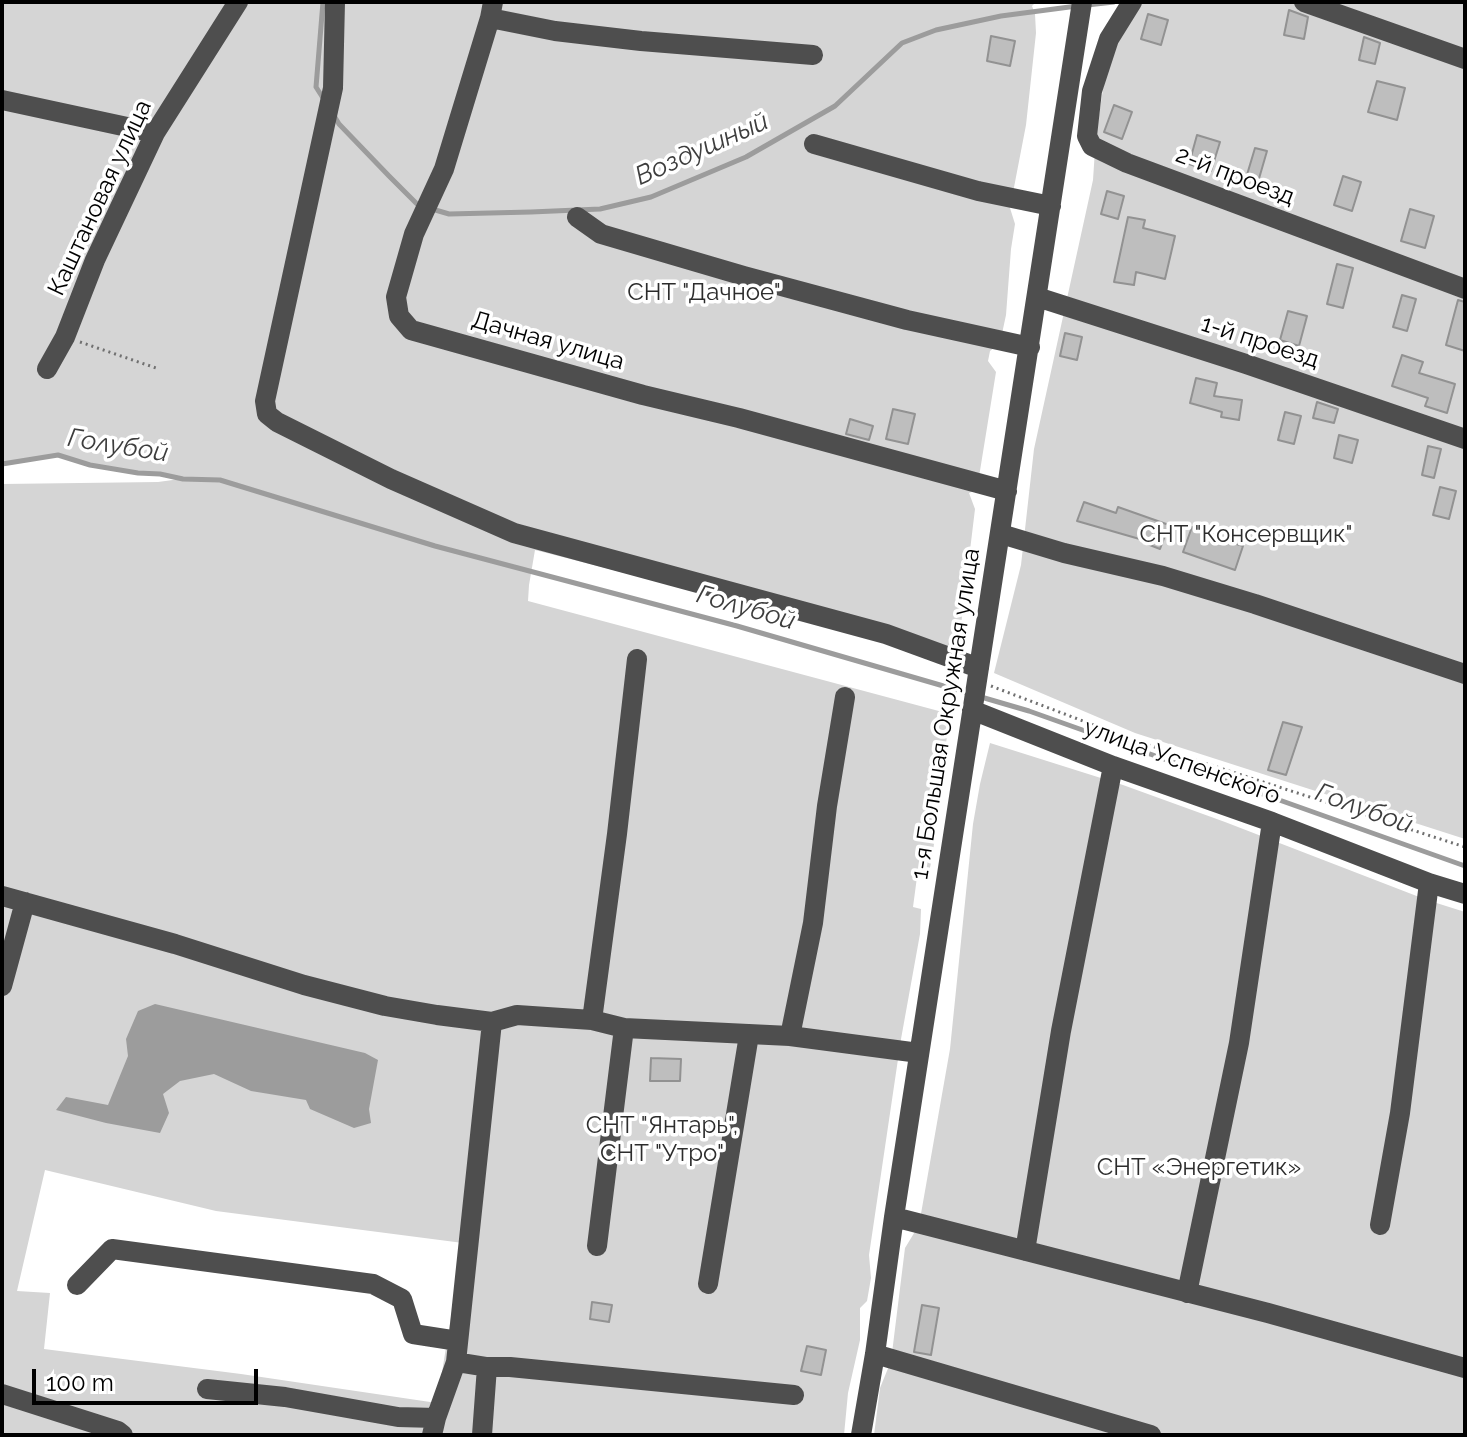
<!DOCTYPE html>
<html>
<head>
<meta charset="utf-8">
<style>
  body { margin:0 }
  #map { position:relative; width:1467px; height:1437px; overflow:hidden; background:#fff; font-family:Raleway,sans-serif }
  canvas { display:block }
  .frame { position:absolute; inset:0; border:4px solid #000; pointer-events:none }
  .scale { position:absolute; left:32px; top:1369px; width:226px; height:36px; box-sizing:border-box; border:4px solid #000; border-top:0; padding-left:10px; font-size:24px; line-height:28px; white-space:nowrap; color:#000; -webkit-text-stroke:6px #fff; paint-order:stroke }
</style>
</head>
<body>
<div id="map">
<canvas width="1467" height="1437"></canvas>
<div class="frame"></div>
<div class="scale">100 m</div>
</div>
<script>
const ctx = document.querySelector('canvas').getContext('2d');
ctx.lineJoin = 'round';
function fill(path, color) { ctx.fillStyle = color; ctx.fill(path, 'evenodd'); }
const poly = rows => new Path2D(rows.map(r => 'M' + r).join(''));
function trace(path, color, width, dash) { ctx.strokeStyle = color; ctx.lineWidth = width; ctx.lineCap = dash ? 'butt' : 'round'; ctx.setLineDash(dash || []); ctx.stroke(path); }
function drawText(font, color, halo, rows, align = 'center') {
  ctx.font = font + ' Raleway,sans-serif'; ctx.lineWidth = 7; ctx.setLineDash([]); ctx.textBaseline = 'middle'; ctx.strokeStyle = halo; ctx.fillStyle = color; for (const [text, x, y, turn = 0] of rows) {
    ctx.save(); ctx.translate(x, y); ctx.rotate((+turn || 0) * Math.PI / 180); ctx.textAlign = isNaN(turn) ? turn : align; if (halo) ctx.strokeText(text, 0, 0); ctx.fillText(text, 0, 0); ctx.restore();
  }
}
fill(poly([
  [2,2,1036,2,1032,6,1035,14,1036,33,1026,125,1010,208,1015,224,1011,249,1006,315,1000,343,990,351,988,361,996,372,978,483,976,490,969,493,975,509,957,658,535,550,529,585,528,601,950,714,941,780,942,787,932,858,928,877,917,877,913,907,921,909,920,934,901,1039,869,1255,871,1278,867,1301,860,1308,860,1340,848,1393,844,1435,2,1435,2,484,158,482,180,479,160,474,138,473,90,465,58,455,2,464],
  [45,1170,216,1211,463,1243,437,1403,241,1374,44,1349,50,1293,17,1291],
  [1124,2,1465,2,1465,839,1135,733,994,673,1021,565,1034,449,1093,180,1096,135,1105,76],
  [990,743,1123,785,1225,822,1427,900,1465,912,1465,1435,874,1435,880,1388,891,1361,905,1248,919,1225,950,1049,973,824,980,784]
]), '#d5d5d5');
fill(poly([
  [155,1004,365,1053,378,1060,369,1109,371,1123,354,1128,310,1109,306,1100,251,1091,214,1074,180,1081,163,1094,169,1113,160,1133,106,1123,56,1110,66,1097,108,1105,128,1056,126,1039,138,1011]
]), '#9c9c9c');
trace(poly([
  [323,2,316,87,323,98],
  [1087,5,1114,2],
  [333,114,339,124,389,176,417,204,423,206],
  [432,209,449,214,531,212,600,209,651,197,746,157,835,106,902,43,936,30,1001,16,1077,6],
  [2,464,58,455,90,465,138,473,160,474,183,479,220,480,435,546,737,626,971,694],
  [981,697,1029,711,1465,866]
]), '#9c9c9c', 5);
const building = poly([
  [1289,10,1308,17,1304,39,1284,35,1289,10],
  [1148,14,1168,20,1161,45,1141,39,1148,14],
  [991,36,1015,41,1010,66,987,61,991,36],
  [1364,37,1380,43,1375,64,1359,60,1364,37],
  [1377,81,1405,88,1397,120,1368,112,1377,81],
  [1114,105,1132,112,1122,139,1104,132,1114,105],
  [1197,135,1220,142,1211,171,1189,164,1197,135],
  [1255,148,1267,151,1258,182,1246,178,1255,148],
  [1343,176,1361,182,1352,211,1334,205,1343,176],
  [1107,191,1124,196,1118,219,1101,214,1107,191],
  [1410,209,1434,216,1425,248,1401,241,1410,209],
  [1128,217,1145,220,1143,228,1175,236,1165,279,1136,272,1134,285,1114,282,1128,217],
  [1337,264,1353,268,1343,308,1327,304,1337,264],
  [1402,295,1416,299,1407,331,1393,327,1402,295],
  [1458,300,1465,302,1465,351,1446,345,1458,300],
  [1288,311,1307,316,1299,346,1280,340,1288,311],
  [1065,333,1082,337,1077,360,1060,356,1065,333],
  [1402,355,1423,362,1419,373,1455,384,1447,413,1425,406,1428,398,1392,386,1402,355],
  [1196,378,1217,383,1214,396,1242,400,1239,420,1221,417,1222,412,1190,403,1196,378],
  [1317,402,1338,409,1334,423,1313,418,1317,402],
  [893,409,915,414,908,444,886,439,893,409],
  [1285,412,1301,416,1294,444,1278,440,1285,412],
  [850,419,873,426,869,440,846,434,850,419],
  [1339,435,1358,440,1352,463,1334,458,1339,435],
  [1428,446,1441,449,1434,478,1422,475,1428,446],
  [1440,487,1456,491,1449,519,1433,515,1440,487],
  [1084,502,1116,513,1118,507,1169,525,1160,549,1142,542,1143,540,1077,521,1084,502],
  [1192,527,1209,533,1208,535,1243,546,1235,570,1183,552,1192,527],
  [1283,722,1302,727,1286,775,1268,770,1283,722],
  [651,1058,681,1059,680,1081,650,1081,651,1058],
  [592,1302,612,1305,609,1322,590,1319,592,1302],
  [922,1305,939,1308,931,1355,914,1352,922,1305],
  [807,1346,826,1350,821,1375,801,1371,807,1346]
]);
fill(building, '#bebebe');
trace(building, '#929292', 2);
trace(poly([
  [80,342,159,369],
  [991,686,1133,740,1465,847]
]), '#707070', 3, [2, 4]);
trace(poly([
  [335,2,333,88,265,401,267,414,277,422,391,479,514,533,886,634,979,668],
  [493,2,490,18,444,169,414,234,396,297,399,316,411,330,643,395,739,418,1007,491],
  [1132,2,1109,39,1092,91,1087,136,1092,146,1127,163,1465,289],
  [1304,2,1465,59],
  [490,18,555,31,641,41,813,55],
  [2,100,155,133],
  [814,144,978,191,1051,206],
  [577,217,601,234,744,276,907,320,1030,347],
  [1037,297,1246,364,1465,439],
  [47,369,65,337,95,260,155,133,238,2],
  [1001,534,1064,553,1163,576,1255,604,1465,674],
  [972,710,1113,766,1272,822,1429,883,1465,894],
  [2,896,175,944,304,985,385,1006,437,1015,492,1022,517,1015,592,1020,624,1028,790,1036,919,1053],
  [2,986,25,902],
  [592,1020,617,834,637,659],
  [790,1036,813,923,827,806,845,697],
  [894,1217,1268,1313,1465,1368],
  [1380,1225,1400,1113,1429,883],
  [597,1246,624,1028],
  [1025,1251,1061,1031,1113,766],
  [708,1284,749,1035],
  [77,1285,112,1249,373,1284,402,1299,413,1334,458,1341],
  [1187,1293,1239,1043,1272,822],
  [875,1354,1151,1435],
  [456,1362,487,1367,482,1435],
  [487,1367,510,1367,794,1395],
  [207,1389,285,1397,398,1417,436,1418],
  [2,1394,118,1431,123,1435],
  [432,1435,436,1418,456,1362,492,1022],
  [861,1435,875,1354,894,1217,1082,2]
]), '#4e4e4e', 20);
drawText('24px', '#000', '#fff', [
  ["2-й проезд",1235,176,21],
  ["Каштановая улица",100,198,-65],
  ["Дачная улица",548,341,16],
  ["1-й проезд",1260,342,18],
  ["1-я Большая Окружная улица",946,714,-81],
  ["улица Успенского",1182,762,20]
]);
drawText('24px', '#2c2c2c', '#fff', [
  ["СНТ \"Дачное\"",704,293],
  ["СНТ \"Консервщик\"",1246,535],
  ["СНТ \"Янтарь\",",662,1126],
  ["СНТ \"Утро\"",662,1154],
  ["СНТ «Энергетик»",1199,1168]
]);
drawText('italic 26px', '#3d3d3d', '#fff', [
  ["Воздушный",702,149,-24],
  ["Голубой",118,446,9],
  ["Голубой",746,608,16],
  ["Голубой",1364,809,20]
]);
</script>
</body>
</html>
